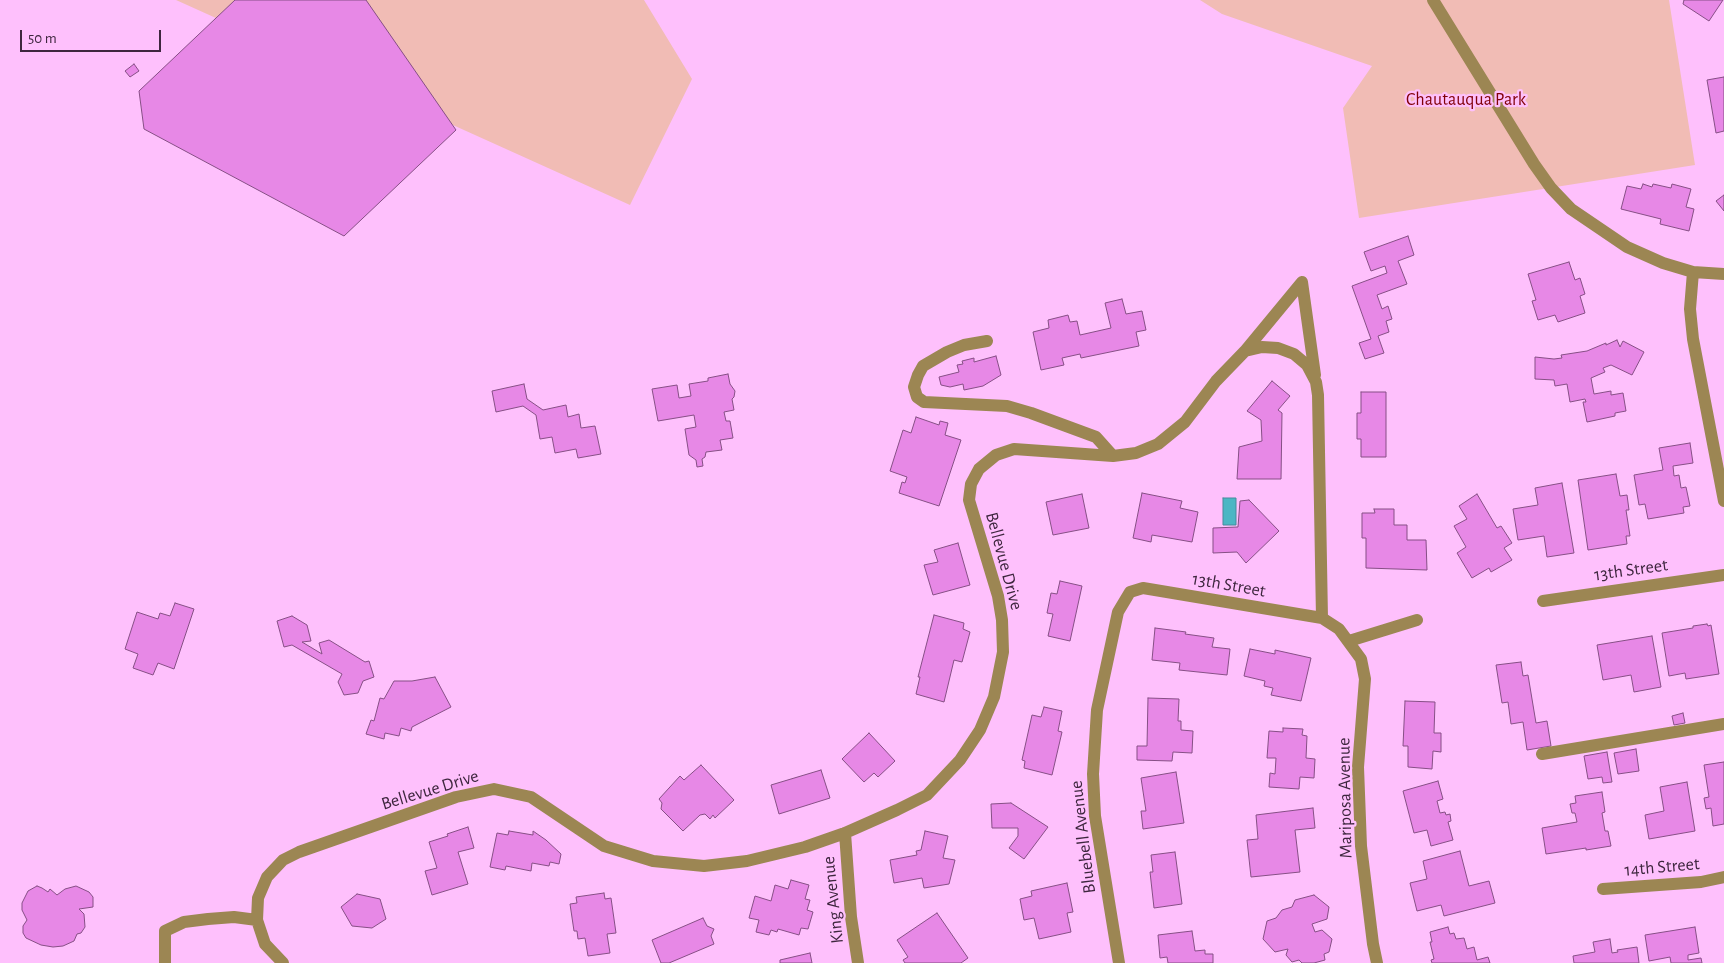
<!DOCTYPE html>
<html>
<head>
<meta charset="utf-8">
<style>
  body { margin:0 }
  #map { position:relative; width:1724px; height:963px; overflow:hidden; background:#fec0fc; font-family:"Alegreya Sans",sans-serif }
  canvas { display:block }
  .scale { position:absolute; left:20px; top:30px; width:141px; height:22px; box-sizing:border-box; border:2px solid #3e263e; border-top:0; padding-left:6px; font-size:15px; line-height:18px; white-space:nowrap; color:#3e263e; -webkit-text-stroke:4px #fec0fc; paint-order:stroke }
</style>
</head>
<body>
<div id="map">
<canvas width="1724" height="963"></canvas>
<div class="scale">50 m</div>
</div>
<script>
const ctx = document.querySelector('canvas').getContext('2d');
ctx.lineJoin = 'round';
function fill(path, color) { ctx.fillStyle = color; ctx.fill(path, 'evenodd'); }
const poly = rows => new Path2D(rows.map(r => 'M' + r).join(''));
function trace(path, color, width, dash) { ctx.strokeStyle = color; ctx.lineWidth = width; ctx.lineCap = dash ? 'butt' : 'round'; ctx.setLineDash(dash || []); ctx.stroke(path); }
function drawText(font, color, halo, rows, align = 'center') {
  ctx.font = font + ' "Alegreya Sans",sans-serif'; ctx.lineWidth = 4.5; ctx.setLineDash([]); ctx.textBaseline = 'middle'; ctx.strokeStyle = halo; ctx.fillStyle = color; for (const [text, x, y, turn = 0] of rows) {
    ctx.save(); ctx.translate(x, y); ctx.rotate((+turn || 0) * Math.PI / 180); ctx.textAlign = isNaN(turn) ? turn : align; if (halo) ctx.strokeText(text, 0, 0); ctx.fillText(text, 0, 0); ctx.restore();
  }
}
fill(poly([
  [176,0,644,0,692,79,630,205],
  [1200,0,1669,0,1695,165,1359,218,1343,108,1372,66,1222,14]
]), '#f1bcb5');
const water = poly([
  [1223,498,1236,498,1236,525,1223,525,1223,498]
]);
fill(water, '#4bb6c4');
trace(water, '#478b9c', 1);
const building = poly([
  [235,0,366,0,456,130,344,236,144,129,139,91,235,0],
  [1684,0,1723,0,1709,21,1683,4,1684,0],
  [134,64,139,71,130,77,125,71,134,64],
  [1724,77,1724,131,1716,133,1707,80,1724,77],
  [1643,184,1652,187,1653,184,1671,188,1672,184,1691,189,1686,207,1694,209,1689,231,1660,224,1661,219,1621,209,1627,186,1641,189,1643,184],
  [1724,195,1724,211,1716,201,1724,195],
  [1408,236,1414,255,1398,261,1407,284,1377,295,1382,309,1388,306,1392,319,1386,321,1389,332,1378,336,1384,353,1365,359,1359,343,1371,339,1352,286,1387,273,1385,266,1371,271,1364,252,1408,236],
  [1569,262,1575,280,1580,278,1585,294,1580,296,1585,313,1558,322,1555,315,1538,320,1532,301,1536,300,1528,274,1569,262],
  [1122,299,1126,314,1142,311,1146,330,1136,332,1139,346,1081,358,1080,354,1062,358,1064,365,1041,370,1033,332,1049,328,1048,320,1068,315,1070,322,1077,321,1080,335,1111,328,1105,303,1122,299],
  [1617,340,1620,347,1623,341,1644,352,1632,375,1611,365,1603,368,1605,372,1591,378,1594,394,1611,391,1611,395,1623,393,1626,411,1615,413,1615,416,1587,422,1583,402,1586,402,1585,399,1570,402,1567,384,1555,386,1554,380,1535,379,1535,357,1554,359,1562,358,1561,355,1587,351,1606,343,1606,345,1617,340],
  [996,356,1001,375,983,386,964,390,963,384,950,387,941,385,939,377,959,372,957,365,963,364,962,361,974,358,974,362,996,356],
  [728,374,730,384,735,391,734,397,732,399,734,410,724,412,726,421,730,421,733,438,720,440,722,450,706,452,705,457,702,459,703,466,697,467,696,460,689,455,685,429,696,427,694,415,658,421,652,389,677,385,679,398,691,396,689,384,708,381,708,378,728,374],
  [1272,381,1290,396,1278,410,1282,413,1281,479,1237,479,1239,447,1262,441,1261,420,1247,411,1272,381],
  [524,384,527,399,543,410,566,405,568,417,579,414,581,428,595,426,601,454,578,458,576,449,555,453,552,437,540,439,536,415,523,406,496,412,492,391,524,384],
  [1361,392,1386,392,1386,457,1361,457,1361,439,1357,439,1357,413,1361,413,1361,392],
  [916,417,939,425,940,421,948,423,945,435,961,440,939,506,899,493,902,482,905,483,907,477,890,471,903,430,911,433,916,417],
  [1690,443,1693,463,1673,466,1674,476,1679,475,1681,488,1686,487,1690,506,1683,507,1684,513,1648,519,1645,504,1639,505,1634,475,1663,470,1659,448,1690,443],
  [1616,474,1620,496,1627,495,1629,510,1626,510,1630,536,1626,536,1627,544,1588,550,1578,480,1616,474],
  [1562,483,1574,553,1547,557,1544,536,1518,540,1513,509,1538,505,1535,488,1562,483],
  [1142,493,1182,501,1180,508,1198,512,1192,542,1152,535,1151,542,1133,538,1142,493],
  [1082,494,1089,528,1053,535,1046,502,1082,494],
  [1477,494,1497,528,1501,526,1512,543,1504,548,1512,560,1491,572,1489,568,1472,578,1457,553,1466,547,1454,526,1467,519,1459,506,1477,494],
  [1249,500,1279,531,1246,563,1237,552,1213,553,1213,528,1238,527,1240,501,1249,500],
  [1374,509,1394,509,1394,525,1407,525,1407,540,1426,540,1427,570,1366,568,1366,538,1362,538,1362,513,1375,513,1374,509],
  [958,543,970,585,933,595,924,565,938,562,934,550,958,543],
  [1060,581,1082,586,1070,641,1048,636,1053,614,1047,613,1051,593,1057,594,1060,581],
  [175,603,194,609,174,669,158,663,153,675,133,668,138,654,125,649,137,612,158,619,160,613,170,616,175,603],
  [934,615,964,623,963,629,970,632,962,662,954,660,944,702,916,694,920,677,918,677,934,615],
  [292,616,307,625,311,641,302,642,322,654,319,643,329,640,365,662,369,661,374,677,363,681,358,693,344,695,338,682,342,674,292,645,284,647,277,621,292,616],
  [1707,624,1708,626,1711,625,1719,674,1686,679,1685,673,1669,676,1662,633,1693,628,1693,626,1707,624],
  [1155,628,1186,632,1185,634,1214,638,1212,647,1230,649,1227,675,1179,670,1180,663,1152,660,1155,628],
  [1652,636,1661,687,1634,692,1631,675,1603,680,1597,645,1652,636],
  [1250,649,1275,654,1275,650,1311,658,1301,701,1271,695,1273,688,1264,686,1265,681,1244,676,1250,649],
  [1521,662,1523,676,1528,675,1536,723,1547,721,1551,746,1527,750,1523,722,1511,724,1508,702,1502,703,1496,665,1521,662],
  [435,677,451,707,412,727,411,731,401,728,399,736,385,733,384,739,366,734,371,720,374,721,380,698,384,699,394,681,412,681,435,677],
  [1148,698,1179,699,1178,721,1181,721,1181,730,1193,731,1192,753,1173,752,1172,761,1137,760,1137,746,1147,746,1148,698],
  [1405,701,1435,702,1434,733,1441,733,1441,752,1433,751,1432,769,1408,767,1408,746,1403,746,1405,701],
  [1044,707,1062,711,1058,731,1062,732,1052,775,1024,768,1025,761,1022,760,1032,715,1041,717,1044,707],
  [1683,713,1685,723,1674,725,1672,716,1683,713],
  [1283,728,1303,729,1302,735,1307,736,1306,758,1315,759,1314,778,1300,777,1299,789,1269,787,1270,773,1275,774,1276,758,1267,758,1269,731,1283,732,1283,728],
  [869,733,895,761,878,777,874,773,864,782,842,759,869,733],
  [1636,749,1639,771,1618,774,1614,753,1636,749],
  [1607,752,1612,782,1603,783,1602,777,1588,779,1584,756,1607,752],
  [1724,762,1724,824,1713,826,1711,808,1706,809,1704,798,1709,797,1704,765,1724,762],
  [701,765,734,800,715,818,713,815,710,819,705,814,700,815,683,831,661,809,662,803,659,799,680,776,684,780,701,765],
  [821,770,830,798,779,814,771,785,821,770],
  [1176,772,1184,823,1143,829,1141,811,1146,811,1141,778,1176,772],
  [1438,781,1443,799,1437,801,1440,813,1445,812,1446,815,1450,814,1451,821,1448,822,1453,840,1431,846,1427,830,1414,833,1403,791,1438,781],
  [1687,782,1695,831,1649,839,1645,815,1664,811,1660,787,1687,782],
  [1602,792,1605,812,1602,813,1605,831,1608,831,1611,846,1586,850,1586,848,1546,854,1542,828,1577,822,1575,813,1572,813,1570,804,1576,803,1575,796,1602,792],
  [1011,803,1048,827,1024,859,1009,848,1018,836,1018,828,992,828,991,804,1011,803],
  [1313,808,1315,828,1295,830,1300,872,1251,877,1247,840,1258,839,1256,815,1313,808],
  [468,827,474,848,458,852,468,884,432,895,425,871,437,868,429,842,448,836,447,834,468,827],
  [509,831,533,835,533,831,546,840,561,854,559,864,550,862,549,866,532,863,531,871,506,866,505,870,490,867,497,833,508,835,509,831],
  [925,831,948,836,943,858,955,860,949,884,924,888,922,878,894,883,890,860,917,855,916,851,921,850,925,831],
  [1460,851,1469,886,1489,881,1495,903,1444,916,1441,905,1417,911,1410,883,1427,879,1423,861,1460,851],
  [1175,852,1182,904,1154,908,1150,872,1153,872,1151,855,1175,852],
  [791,880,809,885,805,899,810,900,807,910,813,912,808,929,801,928,799,935,778,929,777,932,771,930,769,935,756,932,759,920,749,918,755,896,771,901,775,885,788,889,791,880],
  [1067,883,1073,912,1067,913,1071,932,1039,939,1034,918,1024,920,1020,899,1032,896,1031,891,1067,883],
  [37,886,42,888,48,892,50,889,57,895,65,889,76,886,89,892,93,897,93,907,79,909,84,914,85,927,81,933,77,934,74,941,63,946,53,947,41,945,26,938,23,933,23,926,27,920,22,910,22,903,28,891,37,886],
  [604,893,605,899,611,898,616,933,607,934,610,953,588,956,585,938,578,939,577,931,574,931,570,904,577,903,576,897,604,893],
  [357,894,380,899,386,919,372,928,352,926,341,907,357,894],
  [1314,895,1329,907,1327,919,1312,924,1315,932,1322,930,1332,939,1329,952,1324,954,1325,960,1314,963,1302,963,1299,960,1292,962,1286,955,1288,949,1275,952,1263,939,1267,921,1276,918,1282,910,1292,907,1295,900,1314,895],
  [937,913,968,958,961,963,905,963,903,960,908,957,897,940,937,913],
  [703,918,707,926,714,929,711,936,714,944,669,963,661,963,652,940,703,918],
  [1448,927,1450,934,1454,933,1456,939,1464,938,1467,949,1474,947,1477,960,1488,957,1490,963,1432,963,1431,960,1434,959,1430,942,1432,942,1430,932,1448,927],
  [1695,927,1699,953,1688,955,1688,960,1701,958,1702,963,1671,963,1670,957,1649,961,1645,935,1695,927],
  [1192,931,1195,951,1205,950,1205,954,1213,954,1213,963,1168,963,1167,957,1160,958,1158,935,1192,931],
  [1610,939,1612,953,1618,952,1617,950,1637,947,1639,963,1574,963,1573,956,1595,952,1593,942,1610,939],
  [810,953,812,963,780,963,780,960,810,953]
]);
fill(building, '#e788e6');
trace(building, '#864f85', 1);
trace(poly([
  [1433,0,1534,164,1551,188,1571,209,1627,247,1663,263,1693,272,1724,274],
  [1693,272,1690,309,1693,339,1724,501],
  [987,341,964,345,947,352,923,366,918,375,914,387,917,397,924,402,1007,406,1031,413,1096,437,1113,456],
  [1245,351,1302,282,1315,375],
  [1543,601,1724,575],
  [1349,641,1417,620],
  [1542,754,1724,724],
  [845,833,851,917,858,963],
  [1603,889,1701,882,1724,877],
  [165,963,165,931,184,922,208,919,234,917,257,920],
  [283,963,265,944,257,920,258,898,267,877,283,860,299,852,456,797,494,789,531,797,604,846,653,861,704,866,747,861,805,847,845,833,897,810,927,795,960,760,980,730,994,697,1003,652,1002,620,998,596,969,500,971,484,979,469,996,455,1014,449,1113,456,1136,453,1158,444,1185,422,1216,381,1245,351,1262,347,1278,348,1294,354,1307,365,1316,382,1318,395,1322,618],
  [1119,963,1095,816,1093,774,1097,710,1118,612,1130,592,1143,588,1322,618,1339,629,1361,659,1365,679,1358,767,1361,846,1373,944,1377,963]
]), '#9c8653', 12);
drawText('18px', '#810008', '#fec0fc', [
  ["Chautauqua Park",1466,100]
]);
drawText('18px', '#3e263e', '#fec0fc', [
  ["Bellevue Drive",1004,561,75],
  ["13th Street",1631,570,-8],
  ["13th Street",1229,585,10],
  ["Bellevue Drive",430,790,-17],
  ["Mariposa Avenue",1345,798,-91],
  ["Bluebell Avenue",1083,837,-97],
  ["14th Street",1662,867,-5],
  ["King Avenue",833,900,-96]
]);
</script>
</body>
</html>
